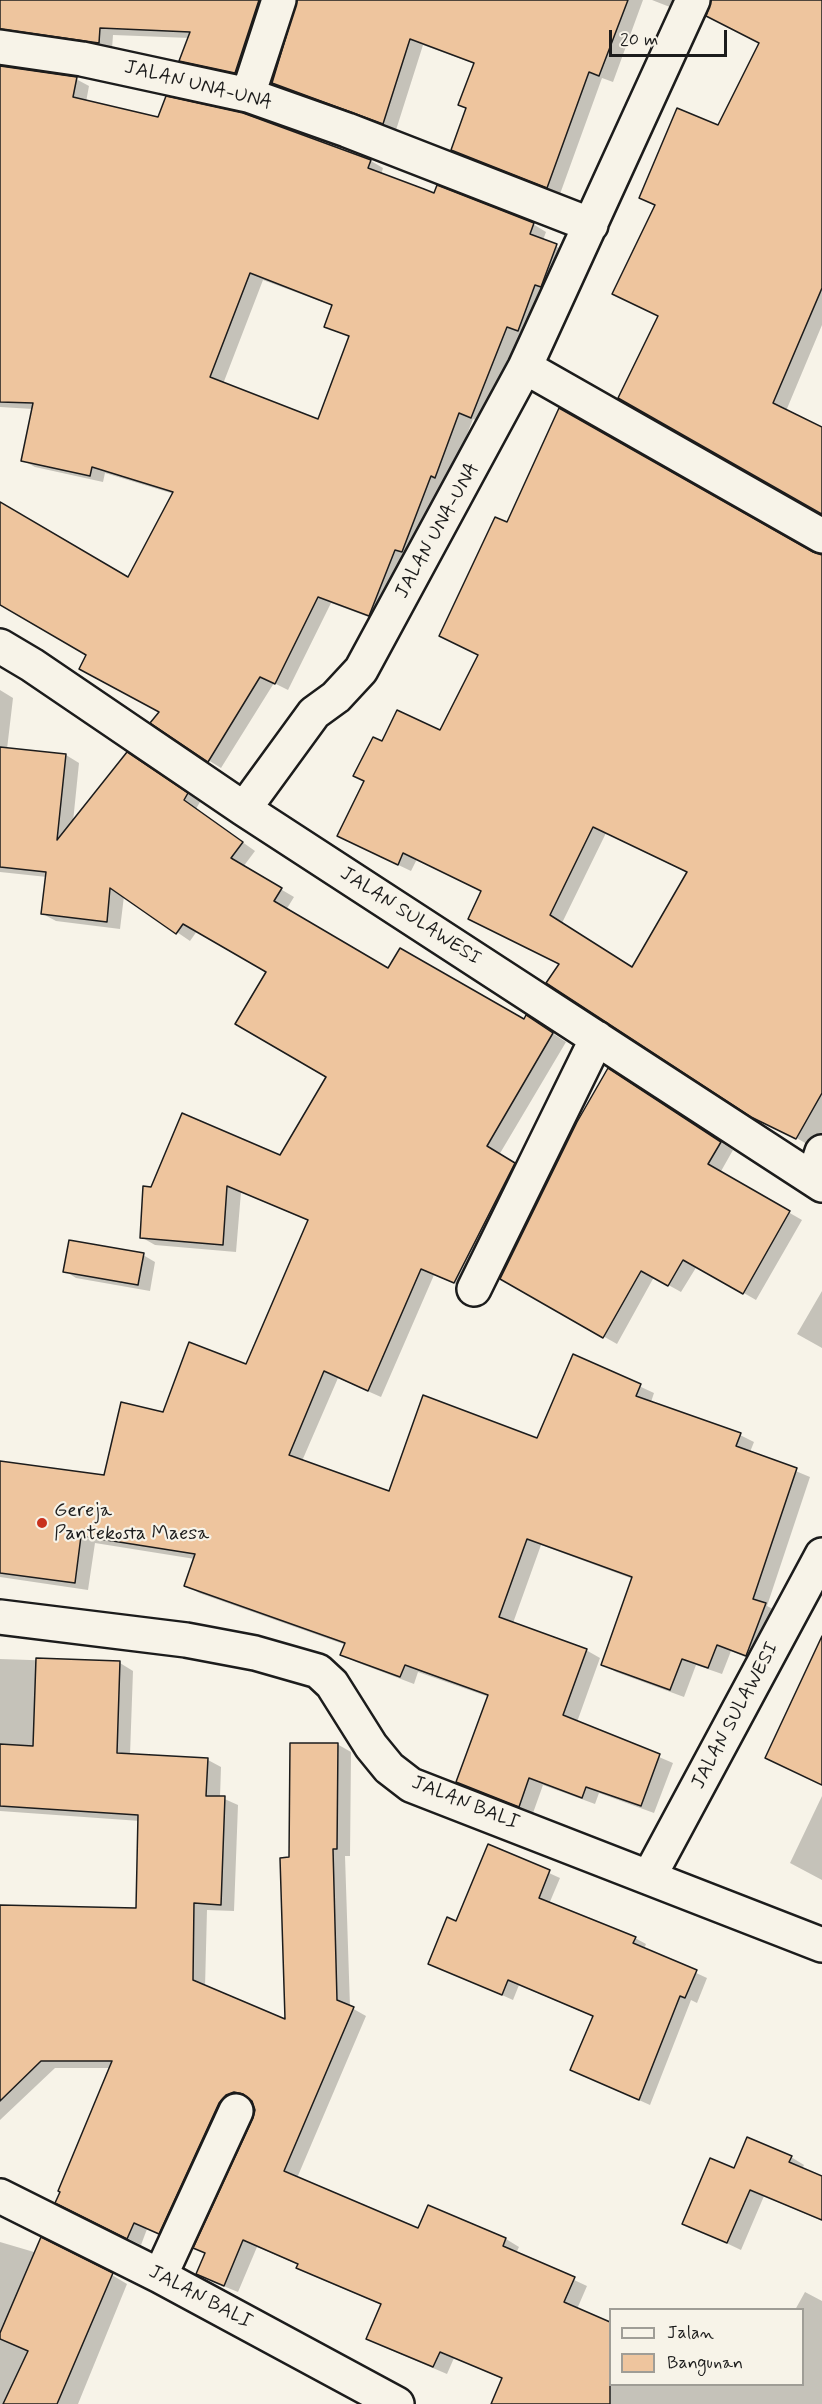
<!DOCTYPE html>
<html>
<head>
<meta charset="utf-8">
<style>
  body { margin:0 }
  #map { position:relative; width:822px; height:2404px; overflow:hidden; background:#f7f3e8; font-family:Mynerve,sans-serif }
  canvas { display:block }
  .legend { position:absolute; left:609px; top:2308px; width:195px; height:78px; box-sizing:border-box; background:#f7f3e8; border:2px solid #9f9d96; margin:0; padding:8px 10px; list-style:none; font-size:18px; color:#1c1c1c }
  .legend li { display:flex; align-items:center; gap:12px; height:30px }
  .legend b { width:30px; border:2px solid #9f9d96 }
  .scale { position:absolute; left:609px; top:30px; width:118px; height:27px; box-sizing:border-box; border:3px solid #1c1c1c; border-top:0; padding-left:8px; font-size:18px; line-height:21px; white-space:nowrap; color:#1c1c1c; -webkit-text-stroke:4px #f7f3e8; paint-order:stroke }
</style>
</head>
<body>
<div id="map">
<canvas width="822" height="2404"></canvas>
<ul class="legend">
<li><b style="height:8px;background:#f7f3e8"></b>Jalan</li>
<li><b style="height:16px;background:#eec59e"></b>Bangunan</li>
</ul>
<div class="scale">20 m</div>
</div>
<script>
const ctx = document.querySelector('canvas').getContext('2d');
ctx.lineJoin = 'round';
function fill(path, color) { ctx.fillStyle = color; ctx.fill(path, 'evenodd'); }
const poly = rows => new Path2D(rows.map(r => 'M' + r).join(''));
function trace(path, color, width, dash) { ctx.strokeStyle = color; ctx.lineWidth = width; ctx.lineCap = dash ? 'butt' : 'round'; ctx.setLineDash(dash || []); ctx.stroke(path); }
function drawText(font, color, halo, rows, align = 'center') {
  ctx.font = font + ' Mynerve,sans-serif'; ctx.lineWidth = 4.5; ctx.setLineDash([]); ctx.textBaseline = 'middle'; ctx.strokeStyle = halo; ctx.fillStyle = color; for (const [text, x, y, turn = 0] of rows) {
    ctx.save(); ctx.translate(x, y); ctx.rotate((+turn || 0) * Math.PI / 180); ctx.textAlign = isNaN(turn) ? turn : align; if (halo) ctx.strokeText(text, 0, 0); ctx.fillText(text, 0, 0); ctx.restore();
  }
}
fill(poly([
  [0,0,275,0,248,79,194,68,181,60,190,38,113,35,112,49,0,41],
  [299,0,643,0,613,82,602,78,560,194,452,150,468,109,460,105,475,64,423,45,396,130,286,90,273,83],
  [652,0,690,0,680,11],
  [713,0,822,0,822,325,786,411,822,429,822,513,660,316,657,206,641,197,718,127,761,43],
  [0,65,76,79,89,86,86,102,371,161,383,168,381,175,423,191,533,224,546,232,543,240,569,253,531,337,520,333,484,424,473,419,448,484,444,482,415,558,382,622,331,603,288,690,274,683,221,768,208,760,161,711,88,655,0,603,0,504,129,579,174,494,105,473,103,482,35,467,22,460,33,409,0,407],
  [263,280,333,306,326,326,350,338,319,421,223,384],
  [507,524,822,556,822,1148,819,1151,769,1122,560,964,470,919,482,892,417,859,411,871,352,843,383,743,441,732,479,655],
  [606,833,688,873,633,969,562,923],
  [0,690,13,698,7,749,66,755,79,763,73,822,141,762,200,802,196,809,255,851,243,867,294,897,286,910,389,970,524,1021,540,1025,566,1042,499,1155,528,1172,468,1289,434,1275,381,1397,338,1378,302,1461,390,1492,538,1439,574,1356,654,1393,651,1402,740,1435,754,1442,750,1452,810,1477,767,1606,779,1612,760,1663,731,1651,722,1674,696,1665,684,1697,616,1672,602,1664,633,1579,541,1545,513,1623,586,1650,600,1658,577,1722,673,1763,654,1813,599,1793,595,1804,543,1785,533,1813,471,1789,458,1782,489,1697,418,1672,414,1684,356,1662,342,1655,346,1645,199,1593,186,1585,195,1559,95,1543,88,1590,0,1577,0,1462,105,1477,164,1414,247,1366,309,1221,241,1192,236,1252,155,1245,141,1237,152,1188,281,1157,328,1076,268,971,197,931,190,941,124,896,120,929,56,921,43,914,47,877,0,872],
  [621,1077,733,1150,720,1173,802,1220,756,1300,697,1266,681,1292,654,1277,617,1344,502,1279],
  [143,1255,155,1262,150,1291,76,1278,65,1271],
  [822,1291,822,1348,797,1334],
  [0,1659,120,1663,133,1671,130,1755,208,1760,221,1767,220,1797,238,1805,234,1911,207,1910,205,1988,286,2022,291,1859,337,1744,351,1752,350,1856,345,1856,350,2007,366,2016,297,2178,419,2230,428,2207,506,2239,519,2247,516,2253,587,2286,577,2309,610,2323,610,2384,802,2384,802,2310,795,2310,805,2292,822,2301,822,2404,496,2404,503,2379,454,2358,447,2374,381,2346,368,2338,382,2305,311,2275,298,2267,299,2265,257,2247,238,2292,211,2281,198,2273,206,2254,195,2248,255,2119,256,2110,253,2100,239,2102,172,2240,147,2229,141,2245,70,2210,111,2068,55,2068,0,2120,0,1906,138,1910,140,1821,0,1811],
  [822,1796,822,1880,790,1863],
  [489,1846,560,1878,549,1904,635,1938,646,1944,644,1949,707,1978,697,2003,691,2000,650,2105,572,2070,594,2017,519,1985,513,2000,430,1963,457,1922],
  [791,2157,804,2165,802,2169,822,2178,822,2221,764,2196,741,2250,684,2223,735,2170],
  [0,2242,112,2275,127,2284,78,2404,0,2404]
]), '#0003');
const building = poly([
  [0,0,259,0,235,73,179,61,190,32,100,28,99,43,0,29,0,0],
  [297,0,628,0,599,76,589,72,547,188,451,150,466,108,458,105,474,63,410,39,383,124,272,83,297,0],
  [711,0,822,0,822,288,773,403,822,427,822,514,618,398,658,316,612,294,655,205,639,198,677,108,718,125,759,43,706,16,711,0],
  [0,66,77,77,73,97,158,117,166,96,243,113,371,160,368,168,424,189,434,193,437,185,534,223,530,234,557,244,541,287,535,285,518,331,507,327,471,418,459,413,435,478,431,476,402,552,395,550,369,616,318,597,275,684,260,677,208,762,150,723,159,712,79,669,86,655,0,605,0,502,128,577,173,492,92,467,90,476,21,461,33,403,0,402,0,66],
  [250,273,332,305,324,327,349,336,318,419,210,377,250,273],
  [559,408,813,552,822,555,822,1093,796,1139,751,1117,546,983,559,964,468,919,481,891,403,853,398,865,337,836,364,781,353,776,373,737,382,741,397,710,440,730,478,655,439,636,495,517,507,522,559,408],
  [593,827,687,872,632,967,550,915,593,827],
  [0,747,66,754,57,840,127,752,188,793,184,800,243,842,231,858,282,888,274,901,388,968,400,948,524,1019,526,1015,553,1033,487,1146,515,1163,454,1283,421,1269,368,1391,324,1371,289,1455,389,1491,423,1395,537,1438,573,1354,641,1384,636,1396,741,1433,736,1446,797,1468,753,1599,766,1603,746,1656,717,1645,708,1668,682,1659,670,1690,601,1665,632,1577,527,1539,499,1617,587,1649,563,1715,660,1754,641,1806,586,1787,582,1798,529,1778,519,1807,456,1782,488,1695,405,1665,400,1677,340,1655,345,1643,184,1586,195,1554,81,1536,75,1583,0,1573,0,1461,104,1475,121,1402,163,1412,189,1342,246,1364,308,1220,227,1186,223,1245,140,1238,143,1186,151,1187,182,1113,280,1155,326,1077,235,1024,266,972,183,924,176,934,110,888,107,922,41,914,46,872,0,867,0,747],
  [608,1068,721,1142,708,1164,790,1211,743,1294,683,1260,668,1286,641,1271,603,1338,500,1279,577,1122,608,1068],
  [69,1240,144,1253,138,1285,63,1272,69,1240],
  [822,1636,822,1785,765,1758,822,1636],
  [36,1658,120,1661,117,1753,208,1758,206,1796,225,1796,221,1905,194,1903,193,1980,285,2019,280,1858,289,1857,290,1743,338,1743,337,1849,333,1849,337,2000,354,2007,284,2171,418,2228,428,2205,506,2238,503,2246,575,2277,564,2302,610,2322,610,2404,491,2404,502,2378,440,2352,433,2367,366,2339,381,2304,296,2268,298,2264,243,2240,224,2286,196,2274,205,2253,193,2248,253,2118,255,2110,252,2101,243,2094,234,2092,226,2095,219,2103,159,2234,134,2223,127,2239,55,2203,60,2192,58,2191,112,2061,41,2061,0,2101,0,1905,136,1908,138,1815,0,1806,0,1744,33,1746,36,1658],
  [488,1844,550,1870,539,1898,636,1937,633,1943,697,1970,685,1998,680,1996,639,2100,570,2070,593,2016,508,1980,502,1995,428,1964,447,1917,456,1921,488,1844],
  [747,2137,792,2156,789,2162,822,2176,822,2220,750,2190,727,2243,682,2224,710,2158,734,2168,747,2137],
  [41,2237,113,2273,57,2404,3,2404,28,2351,0,2339,0,2333,41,2237]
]);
fill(building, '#eec59e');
trace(building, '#1c1c1c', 1.5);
const street = poly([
  [0,47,82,59,248,95,347,130,591,225],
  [248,95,279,0],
  [525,367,822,536],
  [0,646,32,665,244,809,822,1185],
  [244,809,314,713,336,697,361,670,525,367,693,0],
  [813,1179,822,1152],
  [474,1289,597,1038],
  [0,1617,186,1640,255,1653,318,1671,332,1684,371,1746,389,1768,411,1785,822,1945],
  [649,1877,822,1555],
  [0,2196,160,2276,397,2404],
  [160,2276,236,2111]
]);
trace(street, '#1c1c1c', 38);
trace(street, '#f7f3e8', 33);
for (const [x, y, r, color] of [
  [42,1523,6,"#c8321e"]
]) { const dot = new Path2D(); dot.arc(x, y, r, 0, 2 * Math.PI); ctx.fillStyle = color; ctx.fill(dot); trace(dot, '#f7f3e8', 2); }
drawText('20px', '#1c1c1c', '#f7f3e8', [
  ["JALAN UNA-UNA",198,86,14],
  ["JALAN UNA-UNA",438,531,-61],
  ["JALAN SULAWESI",410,917,33],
  ["JALAN SULAWESI",736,1716,-62],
  ["JALAN BALI",465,1804,22],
  ["JALAN BALI",200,2298,28]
]);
drawText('20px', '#1c1c1c', '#f7f3e8', [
  ["Gereja",54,1512],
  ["Pantekosta Maesa",54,1535]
], 'left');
</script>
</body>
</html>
